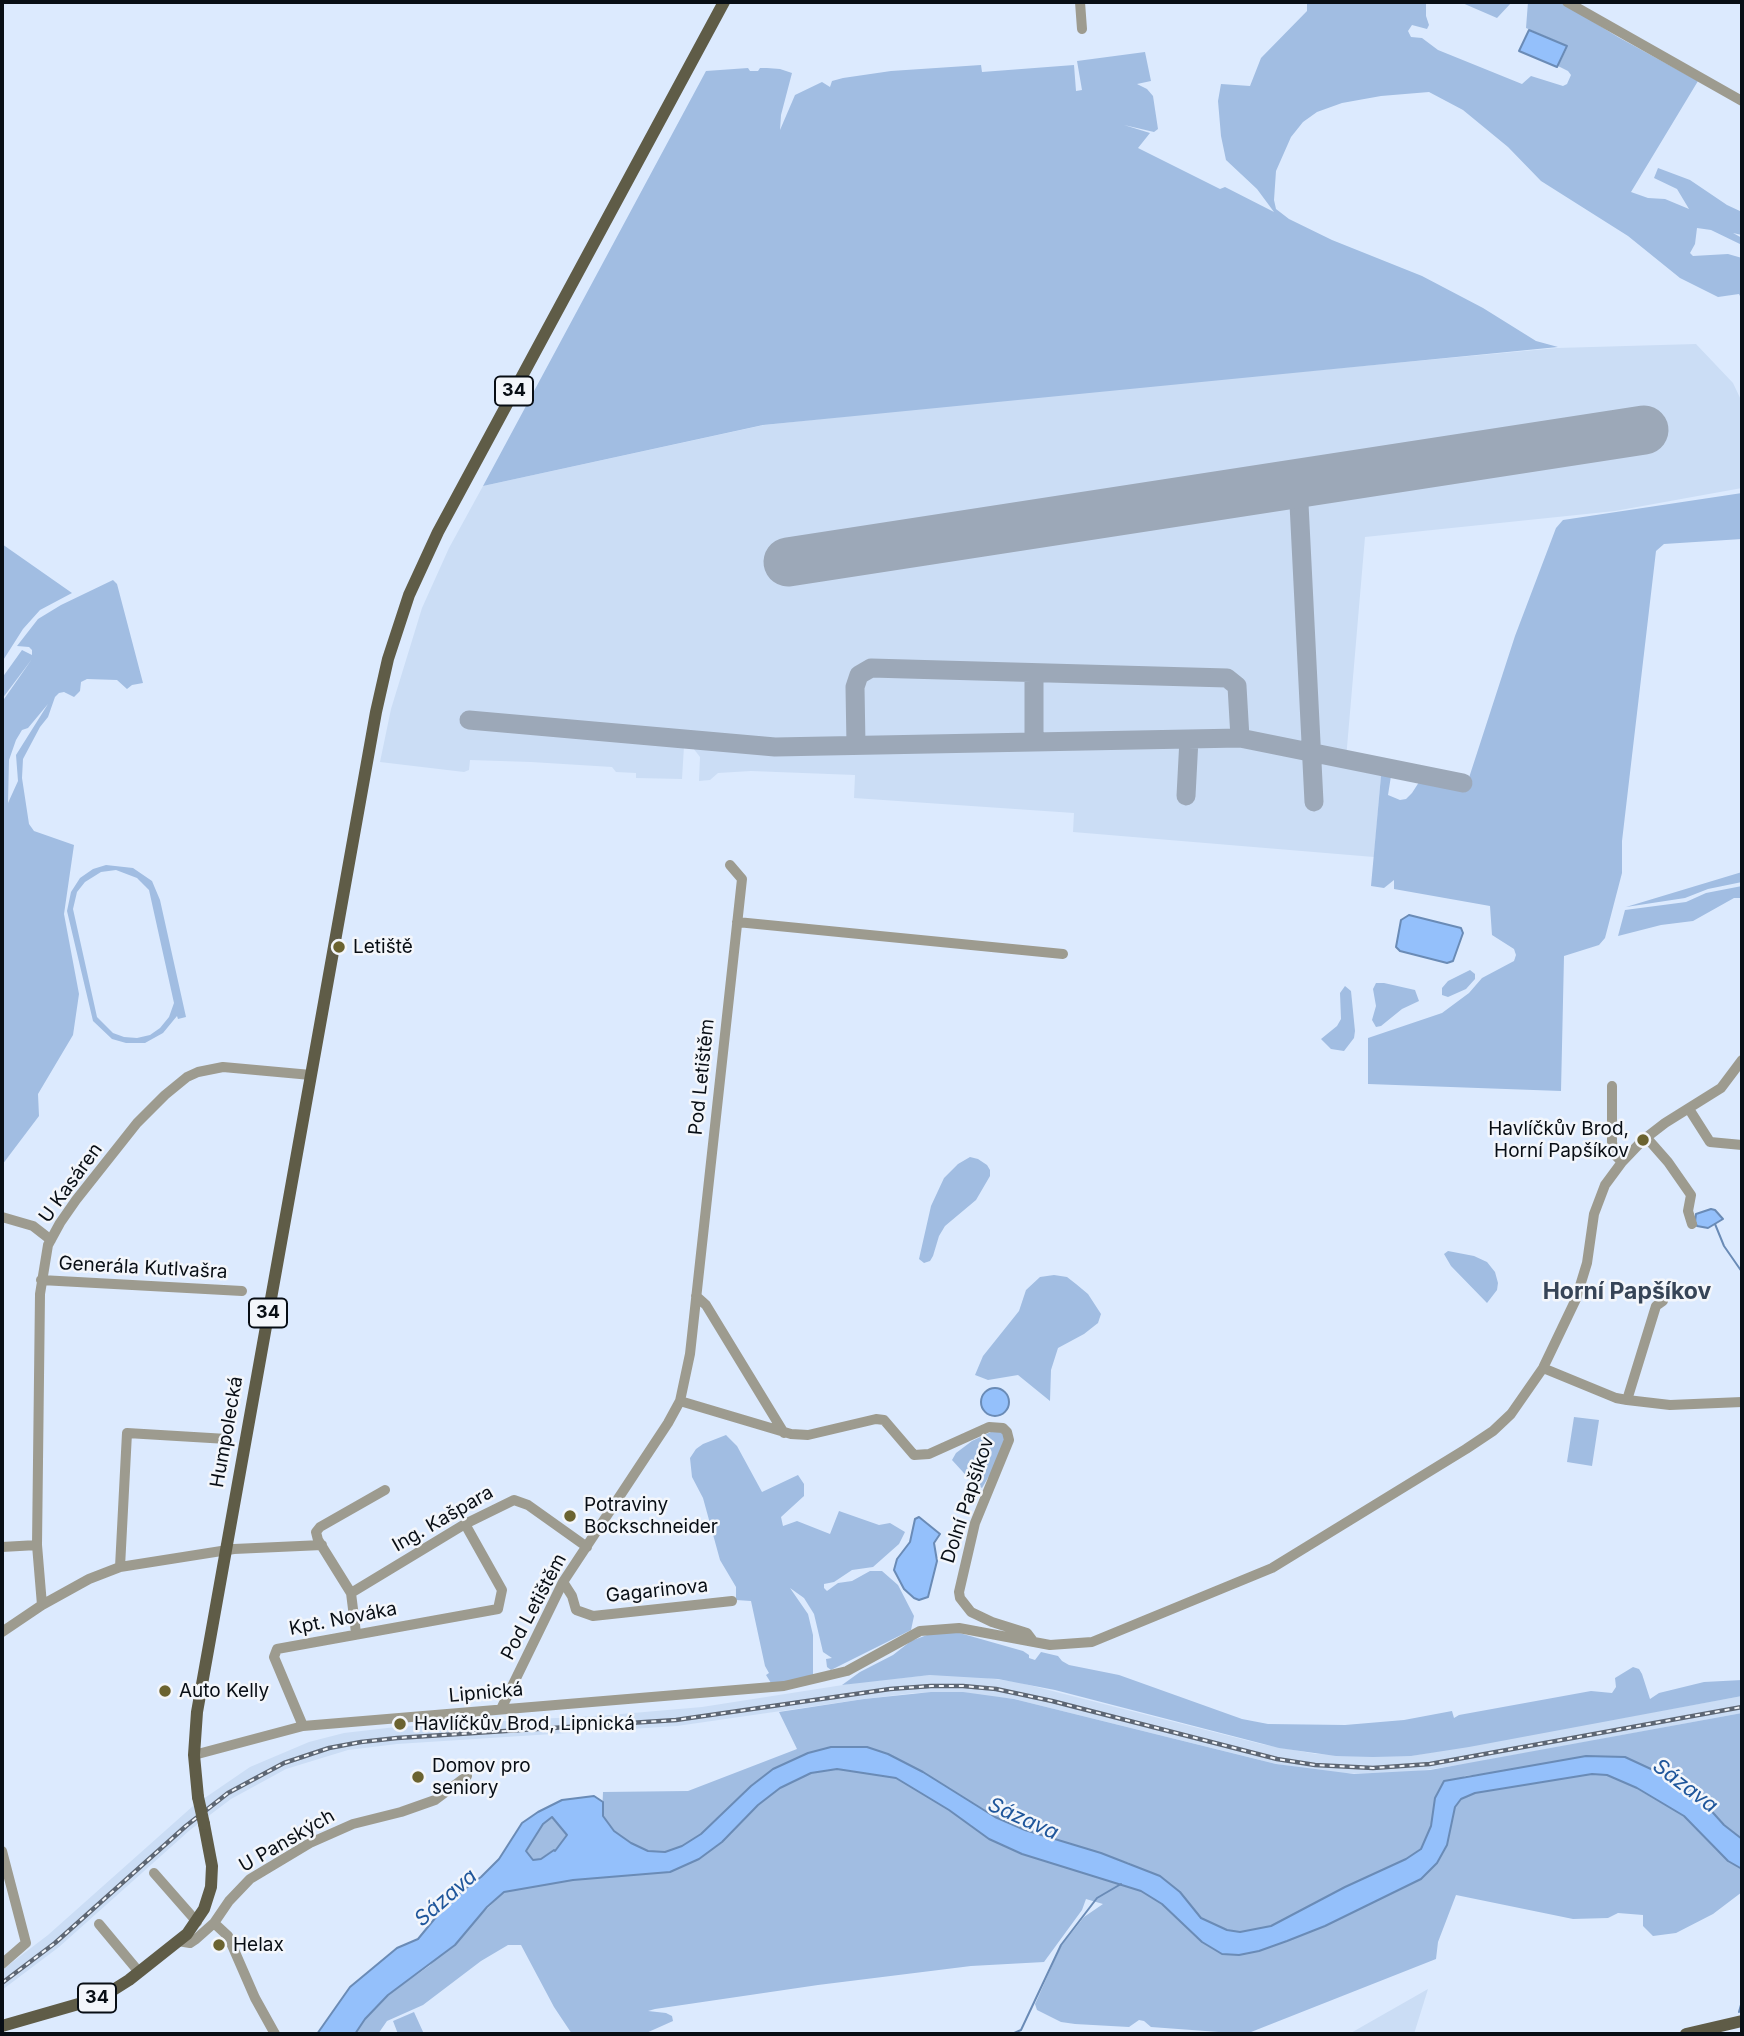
<!DOCTYPE html>
<html>
<head>
<meta charset="utf-8">
<style>
  body { margin:0 }
  #map { position:relative; width:1744px; height:2036px; overflow:hidden; background:#dceafe; font-family:Inter,sans-serif }
  canvas { display:block }
  .frame { position:absolute; inset:0; border:4px solid #080e15; pointer-events:none }
</style>
</head>
<body>
<div id="map">
<canvas width="1744" height="2036"></canvas>
<div class="frame"></div>
</div>
<script>
const ctx = document.querySelector('canvas').getContext('2d');
ctx.lineJoin = 'round';
function fill(path, color) { ctx.fillStyle = color; ctx.fill(path, 'evenodd'); }
const poly = rows => new Path2D(rows.map(r => 'M' + r).join(''));
function trace(path, color, width, dash) { ctx.strokeStyle = color; ctx.lineWidth = width; ctx.lineCap = dash ? 'butt' : 'round'; ctx.setLineDash(dash || []); ctx.stroke(path); }
function drawText(font, color, halo, rows, align = 'center') {
  ctx.font = font + ' Inter,sans-serif'; ctx.lineWidth = 5; ctx.setLineDash([]); ctx.textBaseline = 'middle'; ctx.strokeStyle = halo; ctx.fillStyle = color; for (const [text, x, y, turn = 0] of rows) {
    ctx.save(); ctx.translate(x, y); ctx.rotate((+turn || 0) * Math.PI / 180); ctx.textAlign = isNaN(turn) ? turn : align; if (halo) ctx.strokeText(text, 0, 0); ctx.fillText(text, 0, 0); ctx.restore();
  }
}
fill(poly([
  [1696,344,1733,383,1742,402,1742,488,1615,511,1365,537,1346,759,1375,765,1381,776,1374,857,1073,832,1074,813,854,798,855,775,751,771,718,773,710,780,699,781,700,757,693,748,687,746,684,746,682,779,636,778,636,773,616,772,612,767,531,762,470,760,469,770,464,772,380,762,391,709,422,608,449,548,483,486,764,425,1037,396,1557,348],
  [930,1675,964,1675,1017,1682,1261,1744,1316,1754,1410,1756,1428,1753,1742,1696,1742,1713,1472,1763,1412,1772,1373,1774,1335,1773,1276,1764,1014,1699,946,1692,914,1693,864,1699,677,1726,397,1744,348,1750,286,1769,231,1799,190,1830,59,1947,2,1990,2,1970,48,1935,193,1806,250,1767,309,1742,344,1733,396,1727,610,1715,702,1707,862,1682],
  [1428,1989,1414,2034,1349,2034]
]), '#cbddf5');
fill(poly([
  [1307,2,1426,2,1426,16,1429,25,1427,29,1412,25,1408,31,1411,37,1422,38,1438,50,1522,84,1531,76,1563,86,1567,84,1571,75,1568,71,1558,66,1568,46,1526,28,1528,2,1561,2,1618,37,1698,81,1631,192,1648,198,1665,199,1689,209,1677,189,1654,178,1658,168,1690,180,1727,205,1742,212,1742,235,1733,233,1742,238,1742,245,1711,230,1697,228,1695,244,1690,253,1693,256,1728,254,1742,258,1742,300,1739,294,1718,297,1680,278,1628,236,1541,181,1508,147,1463,110,1429,92,1381,96,1342,103,1317,112,1303,122,1291,137,1276,171,1274,200,1276,209,1289,219,1332,240,1422,276,1483,308,1536,341,1558,347,763,425,483,486,706,71,748,68,750,71,758,71,760,68,767,68,780,69,792,73,781,115,780,130,795,95,822,82,830,87,832,81,843,78,891,71,981,65,982,72,1074,65,1076,91,1082,90,1077,61,1145,52,1151,81,1137,84,1147,89,1153,96,1158,129,1154,132,1124,125,1150,133,1138,148,1220,189,1225,187,1274,212,1257,189,1226,160,1221,136,1218,101,1221,84,1250,86,1261,58,1307,11],
  [1460,2,1512,2,1497,18],
  [1742,493,1742,539,1664,544,1656,551,1622,841,1622,873,1605,938,1599,945,1564,956,1561,1091,1368,1084,1368,1038,1442,1013,1469,993,1482,978,1514,961,1516,955,1514,949,1492,935,1490,906,1394,889,1394,880,1384,888,1371,886,1381,776,1391,776,1388,795,1400,800,1406,799,1412,793,1421,779,1465,790,1515,636,1556,528,1563,520],
  [2,544,72,593,40,610,23,629,2,662],
  [113,580,117,584,143,683,132,685,127,689,117,680,87,679,81,682,80,691,74,697,64,692,59,693,55,697,48,717,40,727,23,759,22,778,29,824,34,831,74,845,64,914,79,994,73,1035,38,1094,39,1116,2,1165,2,702,32,659,2,699,2,678,22,650,32,655,32,650,29,647,17,646,38,619,61,605],
  [48,704,16,755,18,781,8,803,9,760,16,740,22,730,28,728],
  [106,865,133,868,152,881,160,900,186,1017,178,1019,177,1016,163,1033,145,1043,126,1043,112,1039,93,1021,67,911,71,892,80,878,93,869],
  [116,870,137,878,149,890,174,1003,169,1017,160,1028,150,1035,137,1038,124,1037,113,1033,97,1017,73,909,77,892,85,882,101,872],
  [1742,872,1742,882,1708,889,1685,898,1626,907],
  [1742,886,1742,898,1734,898,1693,921,1661,925,1618,936,1625,910,1686,902,1706,893],
  [1470,970,1475,974,1475,979,1466,989,1448,997,1442,995,1442,988,1448,981],
  [1376,983,1384,983,1415,990,1419,1001,1402,1009,1381,1026,1376,1027,1372,1020,1376,1006,1373,989],
  [1345,986,1351,991,1355,1031,1354,1038,1344,1051,1331,1049,1321,1039,1337,1026,1341,1019,1340,993],
  [970,1157,978,1159,987,1165,990,1170,990,1176,976,1200,945,1226,939,1236,933,1256,930,1261,924,1263,919,1259,931,1206,944,1178,958,1164],
  [1448,1251,1474,1256,1487,1262,1495,1272,1498,1283,1497,1290,1487,1303,1451,1266,1444,1254],
  [1054,1275,1067,1277,1076,1284,1088,1294,1101,1314,1098,1323,1084,1334,1058,1348,1051,1370,1050,1401,1018,1375,988,1380,975,1375,983,1356,1019,1311,1026,1290,1040,1277],
  [1574,1417,1599,1420,1592,1466,1567,1462],
  [995,1430,1002,1432,1007,1438,998,1461,982,1488,973,1483,952,1460,956,1453,972,1441],
  [726,1435,737,1446,762,1492,798,1475,804,1484,804,1496,781,1517,783,1526,797,1521,830,1534,839,1511,879,1525,890,1523,905,1532,899,1544,873,1567,852,1570,834,1582,824,1584,824,1588,827,1591,838,1583,852,1581,870,1571,882,1571,898,1585,914,1616,911,1630,831,1670,827,1667,826,1659,832,1658,823,1652,814,1614,804,1598,790,1588,808,1614,813,1635,813,1675,803,1680,771,1683,766,1675,769,1673,765,1666,751,1601,736,1600,736,1587,720,1560,703,1498,692,1477,690,1458,696,1449,703,1444],
  [956,1632,1023,1651,1029,1655,1029,1658,1035,1660,1041,1652,1058,1656,1062,1661,1069,1665,1119,1675,1242,1719,1268,1724,1345,1725,1404,1720,1452,1711,1454,1718,1459,1715,1591,1691,1612,1693,1616,1687,1615,1678,1633,1667,1639,1669,1642,1674,1650,1699,1659,1693,1704,1682,1742,1680,1742,1696,1469,1747,1411,1756,1373,1757,1336,1756,1279,1748,1055,1690,998,1679,930,1675,842,1685,860,1672,893,1655,911,1641,927,1635],
  [931,1692,963,1692,1014,1699,1276,1764,1354,1774,1430,1770,1742,1713,1742,1839,1724,1825,1707,1806,1666,1776,1625,1757,1586,1756,1510,1771,1465,1776,1435,1798,1435,1809,1427,1838,1421,1849,1406,1859,1345,1887,1271,1926,1240,1932,1227,1930,1201,1918,1180,1892,1129,1863,1025,1830,995,1817,923,1772,867,1747,831,1747,808,1753,773,1769,751,1786,701,1834,682,1846,665,1852,648,1851,631,1843,613,1831,602,1816,603,1792,688,1791,797,1749,779,1712,864,1699],
  [837,1769,896,1778,949,1810,989,1839,1022,1854,1141,1891,1162,1904,1202,1942,1325,1926,1421,1879,1447,1845,1455,1807,1461,1799,1475,1793,1592,1774,1607,1775,1636,1788,1684,1816,1728,1861,1742,1869,1742,1892,1713,1914,1676,1933,1653,1936,1643,1926,1643,1915,1618,1913,1608,1918,1573,1919,1456,1895,1438,1942,1436,1959,1246,2034,1151,2027,1144,2021,1139,2020,1129,2027,1075,2024,1061,2022,1037,2010,1035,2004,1061,1946,1084,1917,1103,1904,1086,1899,1082,1910,1044,1962,971,1966,818,1985,655,2009,648,2011,666,2013,672,2016,673,2021,644,2034,572,2034,554,2007,521,1945,508,1945,481,1961,423,2005,387,2021,378,2034,355,2034,365,2019,388,1995,429,1966,504,1892,699,1859,722,1842,758,1805,780,1788,811,1773],
  [552,1817,567,1835,555,1851,553,1850,541,1859,533,1860,525,1851,543,1823],
  [414,2012,424,2034,398,2034,393,2021]
]), '#a1bde2');
const water = poly([
  [1529,30,1567,46,1557,67,1519,51,1529,30],
  [1409,915,1461,928,1463,933,1453,961,1447,963,1400,951,1396,947,1401,920,1409,915],
  [1711,1209,1715,1210,1723,1219,1708,1228,1697,1226,1695,1222,1696,1214,1711,1209],
  '981 1402a14 14 0 1 1 28 0a14 14 0 1 1-28 0Z',
  [919,1517,940,1534,934,1543,937,1561,928,1597,919,1600,914,1598,904,1589,894,1570,897,1559,910,1542,915,1519,919,1517],
  [831,1747,867,1747,888,1754,923,1772,995,1817,1025,1830,1101,1853,1160,1876,1180,1892,1201,1918,1227,1930,1240,1932,1271,1926,1345,1887,1406,1859,1421,1849,1431,1826,1435,1798,1444,1781,1586,1756,1625,1757,1666,1776,1707,1806,1724,1825,1742,1839,1742,1869,1728,1861,1684,1816,1637,1788,1607,1775,1592,1774,1475,1793,1461,1799,1455,1807,1447,1845,1437,1863,1421,1879,1325,1926,1287,1941,1259,1951,1239,1955,1222,1954,1202,1942,1162,1904,1141,1891,1022,1854,989,1839,949,1810,896,1778,837,1769,811,1773,780,1788,758,1805,722,1842,699,1859,670,1872,573,1880,504,1892,487,1907,455,1945,388,1995,365,2019,355,2034,317,2034,350,1987,397,1948,418,1939,450,1900,481,1877,499,1859,522,1823,538,1812,562,1800,594,1796,603,1802,603,1816,614,1831,631,1843,648,1851,665,1852,682,1846,701,1834,751,1786,773,1769,808,1753,831,1747],
  [552,1817,567,1835,555,1851,554,1850,541,1859,533,1860,526,1851,543,1824,552,1817]
]);
fill(water, '#94c0fb');
trace(water, '#6a8bb6', 2);
trace(poly([
  [1715,1224,1724,1246,1742,1272],
  [1739,2012,1742,2001],
  [1012,2034,1021,2030,1061,1945,1097,1898,1121,1884]
]), '#6a8bb6', 2);
trace(poly([
  [1298,484,1314,802],
  [469,720,775,747,1240,738,1463,783],
  [1034,741,1034,673],
  [856,745,855,687,859,675,871,668,1227,678,1237,686,1240,738],
  [1186,796,1189,739]
]), '#9ca8b8', 19);
trace(poly([
  [788,562,1644,430]
]), '#9ca8b8', 49);
trace(poly([
  [1080,2,1082,29],
  [1567,2,1742,101],
  [737,922,1063,954],
  [1612,1086,1612,1142,1614,1154,1622,1162],
  [1689,1109,1710,1142,1742,1145],
  [1646,1137,1668,1162,1691,1195,1688,1211,1692,1224],
  [2,1217,33,1226,51,1240],
  [41,1280,242,1291],
  [696,1296,706,1305,784,1433],
  [1543,1368,1616,1398,1627,1400,1670,1405,1742,1402],
  [1627,1400,1656,1306,1663,1301],
  [680,1401,791,1434,808,1435,876,1419,884,1420,914,1455,929,1454,989,1427,1003,1428,1007,1432,1009,1440,975,1523,959,1592,960,1598,971,1612,992,1622,1027,1633,1033,1641],
  [2,1547,37,1545],
  [120,1567,127,1433,227,1439],
  [563,1582,572,1596,576,1610,593,1616,732,1601],
  [351,1593,465,1524,514,1500,528,1505,587,1547],
  [42,1605,37,1545,40,1294,48,1245,60,1223,76,1200,137,1123,165,1095,187,1077,198,1072,223,1067,311,1075],
  [2,1632,42,1605,89,1579,120,1567,234,1549,322,1545],
  [356,1633,351,1593,318,1540,316,1532,320,1527,385,1490],
  [501,1709,563,1582,668,1423,680,1401,690,1354,742,879,730,865],
  [303,1726,274,1657,277,1649,498,1609,502,1590,465,1524],
  [194,1755,303,1726,784,1686,847,1671,920,1631,959,1628,1050,1645,1092,1642,1272,1568,1466,1449,1493,1431,1511,1414,1543,1368,1576,1299,1587,1263,1594,1214,1605,1185,1622,1162,1643,1140,1665,1123,1721,1088,1742,1060],
  [2,1851,26,1943,2,1964],
  [154,1873,197,1922],
  [214,1923,228,1936,255,1998,275,2034],
  [99,1924,139,1972],
  [178,1941,190,1943,196,1939,214,1923,229,1901,250,1879,310,1843,353,1824,401,1812,435,1800,467,1776]
]), '#9d9b8f', 10);
trace(poly([
  [198,1797,194,1755,197,1712,376,712,388,659,409,595,438,532,724,2],
  [2,2026,89,2001,110,1992,129,1980,187,1934,204,1909,211,1887,212,1866,204,1824],
  [1686,2034,1742,2021]
]), '#5f5c47', 12);
const rail = poly([
  [2,1983,55,1943,186,1826,228,1793,284,1763,329,1748,361,1742,397,1738,676,1720,890,1689,931,1686,963,1686,996,1689,1052,1701,1277,1759,1315,1765,1373,1768,1430,1764,1742,1707]
]);
trace(rail, '#5d6673', 4.5);
trace(rail, '#f3f6fb', 2, [5]);
trace(poly([
  [198,1797,204,1824]
]), '#5f5c47', 12);
for (const [x, y, r, color] of [
  [339,947,7,"#6b6330"],
  [1643,1140,7,"#6b6330"],
  [570,1516,7,"#6b6330"],
  [165,1691,7,"#6b6330"],
  [400,1724,7,"#6b6330"],
  [418,1777,7,"#6b6330"],
  [219,1945,7,"#6b6330"]
]) { const dot = new Path2D(); dot.arc(x, y, r, 0, 2 * Math.PI); ctx.fillStyle = color; ctx.fill(dot); trace(dot, '#f3f6fb', 2.5); }
for (const [x, y, w] of [
  [514,391,38],
  [268,1313,38],
  [97,1998,38]
]) { const box = new Path2D(); box.roundRect(x - w / 2, y - 14.5, w, 29, 5); ctx.fillStyle = '#f3f6fb'; ctx.fill(box); trace(box, '#080e15', 2); }
drawText('bold 18px', '#080e15', null, [
  ["34",514,391],
  ["34",268,1313],
  ["34",97,1998]
]);
drawText('19px', '#080e15', '#f3f6fb', [
  ["Letiště",353,947],
  ["Havlíčkův Brod,",1629,1129,"right"],
  ["Horní Papšíkov",1629,1151,"right"],
  ["Potraviny",584,1505],
  ["Bockschneider",584,1527],
  ["Auto Kelly",179,1691],
  ["Havlíčkův Brod, Lipnická",414,1724],
  ["Domov pro",432,1766],
  ["seniory",432,1788],
  ["Helax",233,1945]
], 'left');
drawText('19px', '#080e15', '#f3f6fb', [
  ["Pod Letištěm",702,1077,-84],
  ["U Kasáren",71,1183,-54],
  ["Generála Kutlvašra",143,1268,3],
  ["Humpolecká",227,1432,-80],
  ["Dolní Papšíkov",968,1500,-72],
  ["Ing. Kašpara",443,1519,-30],
  ["Gagarinova",657,1591,-6],
  ["Pod Letištěm",534,1607,-62],
  ["Kpt. Nováka",343,1619,-11],
  ["Lipnická",486,1693,-5],
  ["U Panských",287,1841,-30]
]);
drawText('italic 21px', '#1f569b', '#f3f6fb', [
  ["Sázava",1685,1786,37],
  ["Sázava",1023,1819,24],
  ["Sázava",446,1898,-41]
]);
drawText('bold 23px', '#364457', '#f3f6fb', [
  ["Horní Papšíkov",1627,1292]
]);
</script>
</body>
</html>
